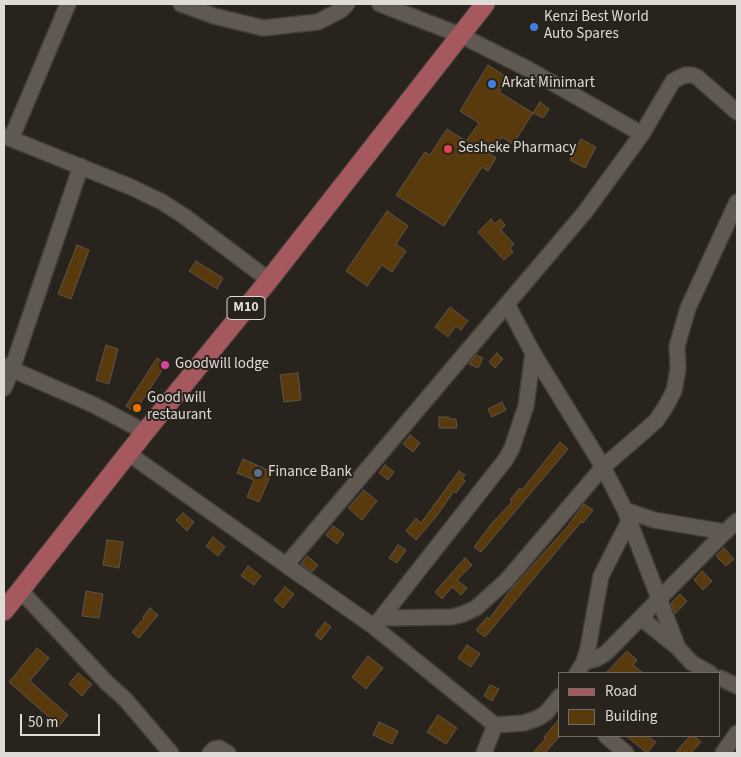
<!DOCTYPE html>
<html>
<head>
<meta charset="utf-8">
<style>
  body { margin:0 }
  #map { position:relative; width:741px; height:757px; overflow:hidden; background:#29231d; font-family:"Source Sans 3",sans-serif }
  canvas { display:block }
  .frame { position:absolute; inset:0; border:5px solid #dfdbd7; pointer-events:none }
  .legend { position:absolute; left:558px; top:672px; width:162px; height:65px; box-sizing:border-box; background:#29231d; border:1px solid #726d67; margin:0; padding:6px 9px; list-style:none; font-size:15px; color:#dfdbd7 }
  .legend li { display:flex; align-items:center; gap:10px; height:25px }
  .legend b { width:25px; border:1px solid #726d67 }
  .scale { position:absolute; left:20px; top:714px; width:80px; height:22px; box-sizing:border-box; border:2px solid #dfdbd7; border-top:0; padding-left:6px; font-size:15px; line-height:18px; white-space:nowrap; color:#dfdbd7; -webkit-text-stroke:4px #29231d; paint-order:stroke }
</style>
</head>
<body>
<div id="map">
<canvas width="741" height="757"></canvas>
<div class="frame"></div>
<ul class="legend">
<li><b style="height:6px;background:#a6585f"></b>Road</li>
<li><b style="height:14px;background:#583a0d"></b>Building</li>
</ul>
<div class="scale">50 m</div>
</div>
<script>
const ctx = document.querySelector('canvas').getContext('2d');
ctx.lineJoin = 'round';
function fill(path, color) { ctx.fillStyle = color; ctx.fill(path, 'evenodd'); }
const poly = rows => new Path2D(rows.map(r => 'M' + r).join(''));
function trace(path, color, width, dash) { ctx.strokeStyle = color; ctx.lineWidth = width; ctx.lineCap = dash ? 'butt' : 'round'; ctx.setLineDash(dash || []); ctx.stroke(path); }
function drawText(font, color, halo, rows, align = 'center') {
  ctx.font = font + ' "Source Sans 3",sans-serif'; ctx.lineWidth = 4; ctx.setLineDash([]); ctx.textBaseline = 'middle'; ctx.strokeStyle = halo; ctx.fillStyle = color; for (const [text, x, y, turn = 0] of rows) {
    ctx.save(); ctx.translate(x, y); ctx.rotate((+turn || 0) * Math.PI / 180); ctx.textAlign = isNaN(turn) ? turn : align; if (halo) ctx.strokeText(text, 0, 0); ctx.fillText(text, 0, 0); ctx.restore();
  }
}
const building = poly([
  [488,65,508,78,499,92,533,113,513,144,502,137,490,154,496,158,488,171,482,167,444,226,396,195,425,152,430,155,447,129,466,141,479,123,460,111,488,65],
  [540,102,549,109,543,118,533,113,540,102],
  [581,139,596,147,585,168,570,160,581,139],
  [387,211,408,226,396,244,406,251,392,272,382,265,367,286,346,271,387,211],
  [491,219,495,224,500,219,505,225,501,230,514,244,510,248,513,252,504,260,478,232,491,219],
  [77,245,89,250,71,299,58,294,77,245],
  [196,261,223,278,217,289,189,271,196,261],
  [450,307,468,321,461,330,456,326,448,337,435,327,450,307],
  [106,345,118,349,109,384,96,380,106,345],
  [497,353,503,359,495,368,489,362,497,353],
  [476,355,483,358,478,368,469,364,476,355],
  [157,358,166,364,135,412,126,406,157,358],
  [298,373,301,400,284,402,280,375,298,373],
  [502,402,506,410,492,417,488,409,502,402],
  [439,417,449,417,449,419,456,419,457,428,439,428,439,417],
  [410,435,420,443,413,452,403,444,410,435],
  [560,442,568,449,481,552,474,547,493,522,512,502,510,500,520,488,522,490,560,442],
  [243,459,272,472,259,502,247,497,254,480,237,473,243,459],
  [385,465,394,472,388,480,379,473,385,465],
  [459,471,465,475,462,479,465,481,456,493,454,491,436,517,416,540,406,531,416,518,421,523,459,471],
  [364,490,377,501,362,520,348,508,364,490],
  [584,504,593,510,583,523,581,522,485,637,476,630,487,617,489,619,509,592,567,527,584,504],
  [183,513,194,522,187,531,176,520,183,513],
  [333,526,344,534,337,544,326,535,333,526],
  [213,537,225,547,218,556,206,546,213,537],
  [107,540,123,542,119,568,103,565,107,540],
  [398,545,406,550,397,563,389,558,398,545],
  [724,548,734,559,726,566,716,556,724,548],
  [307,556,318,565,312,572,301,564,307,556],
  [465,558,472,565,457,580,467,588,461,595,452,587,442,599,435,592,465,558],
  [248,566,261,576,254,585,241,576,248,566],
  [702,571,712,581,703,590,694,580,702,571],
  [285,587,294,594,283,608,274,600,285,587],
  [86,591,103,594,99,618,82,616,86,591],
  [680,594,687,601,675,614,671,603,680,594],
  [150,608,158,615,139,638,132,632,144,618,143,617,150,608],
  [325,622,331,627,321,640,315,635,325,622],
  [467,645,480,654,471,667,458,658,467,645],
  [37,648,49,658,30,681,68,715,59,726,9,682,37,648],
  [627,651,637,660,633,665,643,673,606,673,627,651],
  [368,656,383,668,366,689,352,677,368,656],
  [78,673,92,684,82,696,69,684,78,673],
  [490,685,499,689,492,701,484,696,490,685],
  [438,715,457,728,446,744,427,732,438,715],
  [560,718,560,736,545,753,533,753,545,739,544,737,560,718],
  [379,722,398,731,392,744,373,735,379,722],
  [626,736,648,736,656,742,647,753,626,736],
  [690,736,694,736,701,742,691,753,675,753,690,736]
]);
fill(building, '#583a0d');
trace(building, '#5b554e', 1);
const minor = poly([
  [181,4,214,16,263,28,318,22,341,10,347,4],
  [380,4,460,35,528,69,642,134,673,81,685,75,692,75,697,77,737,112],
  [4,136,131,187,162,202,184,216,269,280],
  [11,139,68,4],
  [507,304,585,212,642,134],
  [4,366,94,405,145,432],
  [4,388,12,369,81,166],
  [129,454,286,565,507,304,533,353,603,467,625,510,678,648,692,663,710,673],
  [625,510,654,520,725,532,737,521],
  [286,565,373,626,495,725,484,753],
  [20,590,107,683,125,699,171,753],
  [381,618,451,617,463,614,476,608,506,581,603,467,656,421,666,406,674,391,678,369,677,346,688,308,737,202],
  [641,618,677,647],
  [373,626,381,618,506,459,512,448,526,406,533,353],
  [584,662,596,659,606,653,725,532],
  [577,673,584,662,588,648,601,576,629,521],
  [720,678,737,686],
  [495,725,524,723,538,718,546,713,560,696],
  [606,736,626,753],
  [210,753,214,749,219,748,228,753],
  [723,753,737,733]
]);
const major = poly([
  [4,611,145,432,269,280,485,4]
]);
trace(minor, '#423e39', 18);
trace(major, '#423e39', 21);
trace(minor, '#5f5952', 15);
trace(major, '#a6585f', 19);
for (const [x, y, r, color] of [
  [534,27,5,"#3f7fe0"],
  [492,84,5,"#3f7fe0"],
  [448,149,5,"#e0444e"],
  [165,365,5,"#d1479c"],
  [137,408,5,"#e8710a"],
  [258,473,5,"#5c6f8a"]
]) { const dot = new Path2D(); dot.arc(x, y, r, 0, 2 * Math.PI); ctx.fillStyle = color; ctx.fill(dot); trace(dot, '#29231d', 2); }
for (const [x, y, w] of [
  [246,308,38]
]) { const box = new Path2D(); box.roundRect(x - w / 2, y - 11.5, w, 23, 4); ctx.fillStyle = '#29231d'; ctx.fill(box); trace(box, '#dfdbd7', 1); }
drawText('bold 14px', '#dfdbd7', null, [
  ["M10",246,308]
]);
drawText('15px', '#dfdbd7', '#29231d', [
  ["Kenzi Best World",544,18],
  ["Auto Spares",544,35],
  ["Arkat Minimart",502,84],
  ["Sesheke Pharmacy",458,149],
  ["Goodwill lodge",175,365],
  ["Good will",147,399],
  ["restaurant",147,416],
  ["Finance Bank",268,473]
], 'left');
</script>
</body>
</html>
